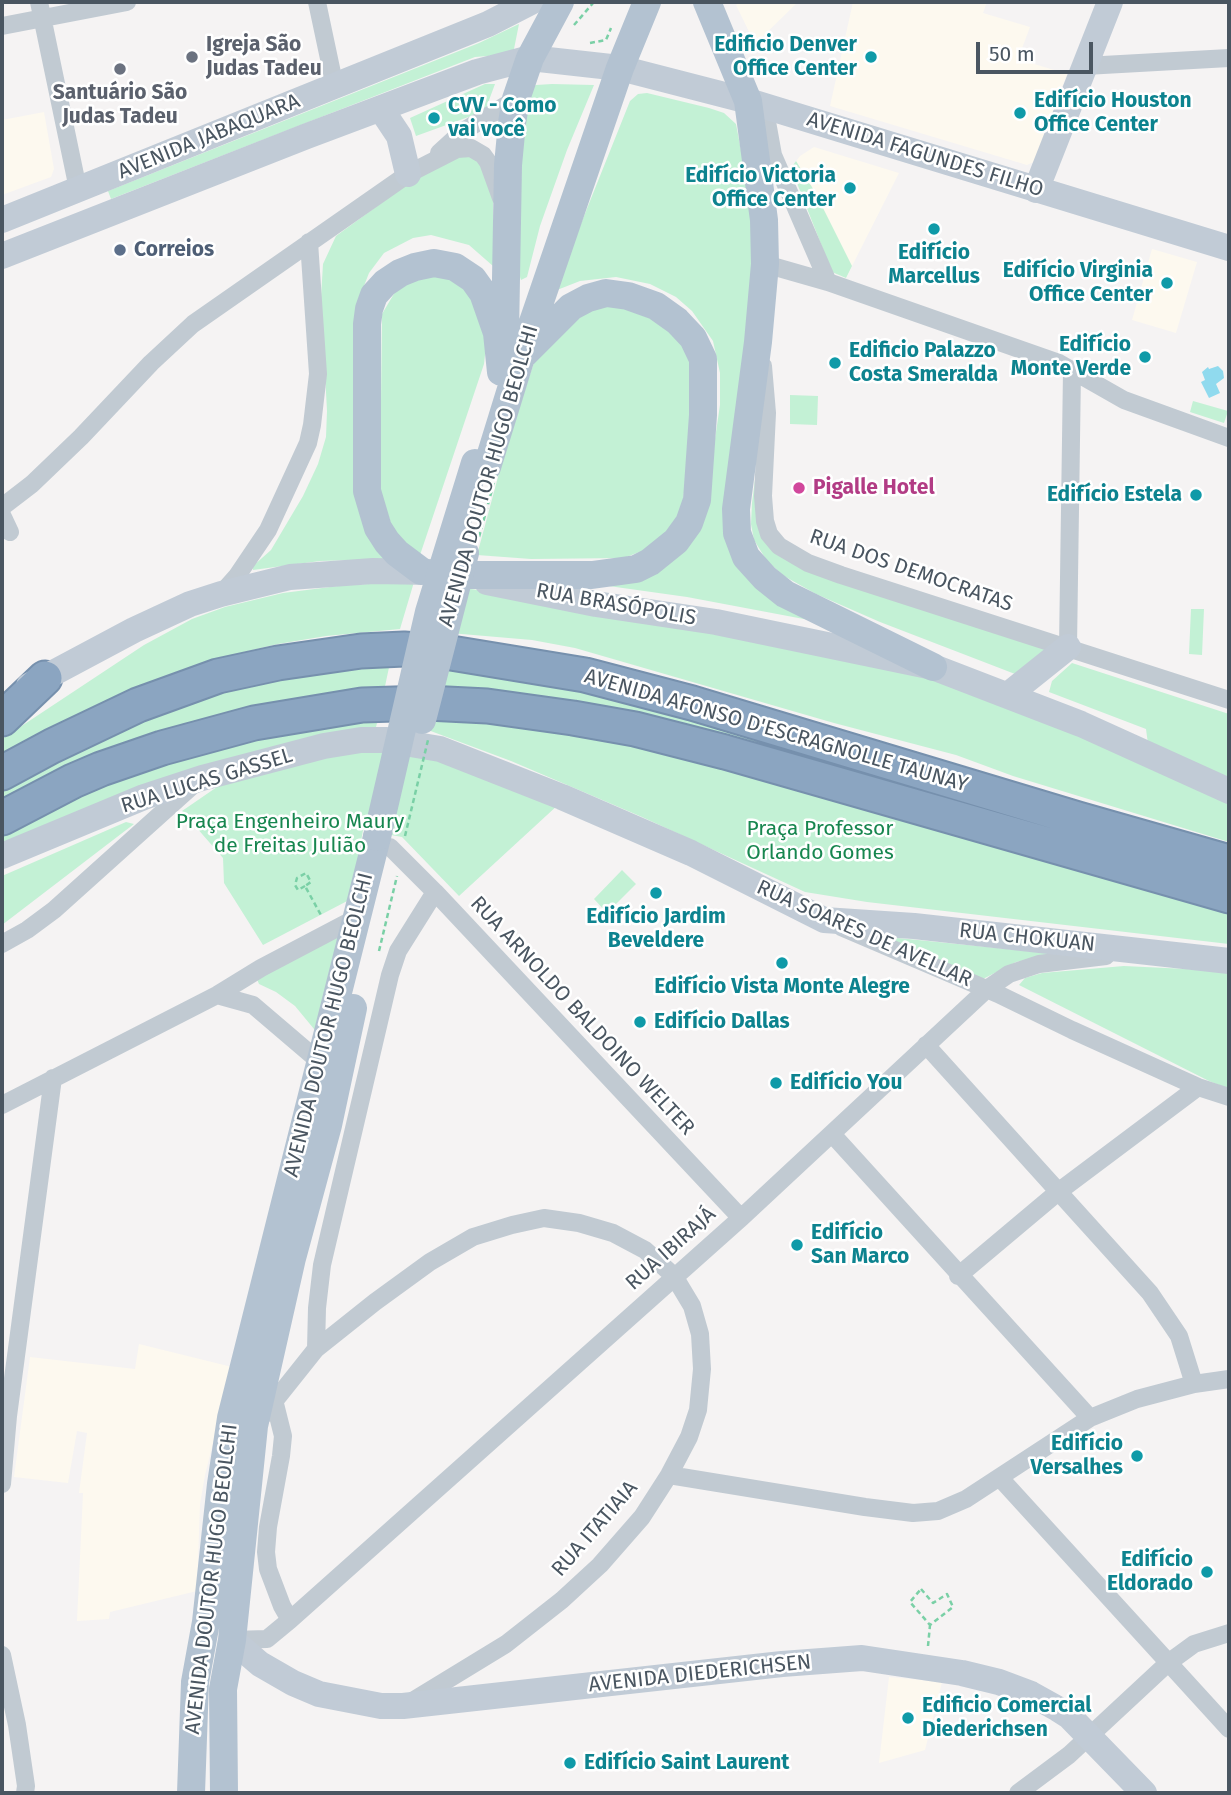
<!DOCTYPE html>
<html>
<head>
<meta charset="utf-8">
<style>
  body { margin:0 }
  #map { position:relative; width:1231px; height:1795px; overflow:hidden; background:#f5f3f3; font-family:"Fira Sans",sans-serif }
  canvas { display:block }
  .frame { position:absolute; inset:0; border:4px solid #4a5661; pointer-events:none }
  .scale { position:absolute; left:976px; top:42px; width:117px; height:32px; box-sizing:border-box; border:4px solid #4a5661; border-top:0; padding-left:9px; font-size:21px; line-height:24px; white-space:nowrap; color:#4a5661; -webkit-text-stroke:5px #fff; paint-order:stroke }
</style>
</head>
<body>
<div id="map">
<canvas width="1231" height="1795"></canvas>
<div class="frame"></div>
<div class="scale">50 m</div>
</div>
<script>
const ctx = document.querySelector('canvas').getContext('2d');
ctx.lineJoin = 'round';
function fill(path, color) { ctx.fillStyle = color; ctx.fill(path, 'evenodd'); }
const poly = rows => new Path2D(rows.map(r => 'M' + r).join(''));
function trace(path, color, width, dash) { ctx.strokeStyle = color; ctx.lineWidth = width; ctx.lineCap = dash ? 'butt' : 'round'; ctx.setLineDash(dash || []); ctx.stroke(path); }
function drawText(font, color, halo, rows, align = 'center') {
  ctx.font = font + ' "Fira Sans",sans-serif'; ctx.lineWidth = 5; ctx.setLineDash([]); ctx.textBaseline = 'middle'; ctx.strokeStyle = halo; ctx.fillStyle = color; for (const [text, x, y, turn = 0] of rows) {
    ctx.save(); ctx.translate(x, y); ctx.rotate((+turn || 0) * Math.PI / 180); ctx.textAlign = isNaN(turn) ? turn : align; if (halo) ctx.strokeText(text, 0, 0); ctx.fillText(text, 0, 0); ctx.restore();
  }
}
fill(poly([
  [739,2,798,2,755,44,736,5],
  [853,2,987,2,983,13,1030,27,1018,59,1067,74,1034,162,1027,165,830,106],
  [44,112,54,169,51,177,2,195,2,120],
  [814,147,899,173,846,278,832,272,791,168,800,156],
  [1152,249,1197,262,1176,333,1132,320],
  [139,1344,232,1367,205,1475,200,1504,197,1591,110,1612,109,1619,77,1621,83,1493,79,1493,87,1433,77,1431,68,1483,14,1477,30,1357,135,1369],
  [889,1677,942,1682,925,1750,879,1763]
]), '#fdf9ef');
fill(poly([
  [519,24,513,54,475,57,111,199,108,191,479,43],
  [485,84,495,84,485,111,416,136,410,118],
  [552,84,594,85,567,150,540,226,527,277,521,280,519,274,522,133,526,89,536,85],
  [647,93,709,108,724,113,736,124,756,228,730,536,809,620,687,597,573,581,620,578,705,506,720,405,720,373,713,341,692,311,676,297,650,284,616,277,580,281,557,290,564,266,630,101,638,94],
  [458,150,493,170,493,266,469,245,431,235,413,238,384,253,369,273,362,291,359,313,389,559,320,561,253,570,253,566,271,550,303,496,318,464,326,437,327,411,321,297,323,264,336,236,432,166],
  [796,161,815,192,852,266,846,278,832,272,791,168],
  [421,270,466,278,487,337,484,364,419,558,392,527,380,489,382,314,398,287],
  [586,302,660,311,697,362,682,512,669,534,647,549,624,558,531,559,477,555,505,451,539,347],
  [790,395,818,396,817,425,790,424],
  [1193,401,1228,411,1224,423,1190,412],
  [759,448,771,545,1054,645,1015,674,880,622,816,594,784,576,767,561,754,540,751,524,752,503],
  [414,582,400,629,326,636,278,644,231,655,161,679,32,737,2,754,2,739,144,645,192,619,225,607,283,593,346,585],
  [463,588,555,600,907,668,1229,795,1229,842,1013,776,956,755,834,723,575,648,532,640,450,633],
  [1191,609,1204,609,1202,655,1189,654],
  [443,655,511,665,1229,869,1229,880,1138,855,899,781,663,718,561,700,437,690],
  [391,658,384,691,2,803,2,783,191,694],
  [1072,663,1229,714,1229,780,1148,744,1146,729,1049,692,1052,681],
  [378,719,375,731,2,846,2,833,100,785,229,742],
  [431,719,501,722,649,745,1229,907,1229,944,867,902,805,892,642,817,511,761,428,730],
  [415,749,559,804,459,896,402,837,363,830,351,899,263,945,224,883,223,858,182,811,233,776,318,754],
  [126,822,134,824,2,925,2,876],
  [622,870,636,884,607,913,594,899],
  [339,934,321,1030,314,1029,295,1006,276,992,259,984,256,977],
  [898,938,1057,954,1016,962,983,979,895,943,894,939],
  [1124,966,1229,971,1229,1089,1209,1081,1019,985,1025,978,1042,973]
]), '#c3f1d5');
fill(poly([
  [1218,366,1223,371,1224,378,1216,384,1220,393,1209,398,1201,382,1205,380,1202,372,1208,367,1209,369]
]), '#90daee');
const highway = poly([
  [2,719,45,678],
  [2,773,52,746,138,705,218,676,278,663,361,651,404,649,445,652,585,675,692,703,1078,819,1229,862],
  [2,818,73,781,101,769,162,748,254,723,362,705,427,703,487,706,573,718,635,729,725,752,1229,896]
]);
trace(highway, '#7690ad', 37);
trace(poly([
  [574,25,594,2],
  [590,43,606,40,611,28],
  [305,886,298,890,295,885,297,878,306,873,311,882,305,886,322,917],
  [379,951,397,876],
  [921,1589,933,1603,947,1594,953,1607,930,1625,910,1602,921,1589],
  [928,1646,930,1625]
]), '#7ad0a6', 2.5, [5, 3.5]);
trace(poly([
  [39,2,78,189],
  [317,2,335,87],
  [2,26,127,2],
  [1085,66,1229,58],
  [764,105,773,155,828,282],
  [439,153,462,132,516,99],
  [765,264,828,282,1059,363,1124,400,1229,438],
  [763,366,767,413,763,496,765,521,769,534,779,546,808,563,841,575,1229,700],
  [2,507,32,484,81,437,151,363,193,324,408,174,457,149,471,148,483,155,488,162,501,198],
  [2,515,10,532],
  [221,594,237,576,268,530,308,443,312,425,318,374,309,242],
  [1068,647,1072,371],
  [390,847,435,892,741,1218],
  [841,927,998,994,1072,1030,1198,1087,1229,1097],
  [2,944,27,930,54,910,192,786],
  [217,995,253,1005,321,1063],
  [926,1045,1150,1293,1179,1336,1194,1384],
  [2,1105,217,995,261,968,358,917],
  [832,1134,1090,1418],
  [958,1276,1058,1192,1198,1087],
  [316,1349,317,1308,322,1265,390,975,398,951,435,892],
  [274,1400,283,1436,281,1456,268,1527,266,1552,268,1569,282,1606,290,1620],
  [261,1418,316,1349,375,1302,430,1262,473,1237,512,1225,544,1218,579,1223,613,1233,645,1250,674,1276,692,1306,700,1334,702,1369,698,1410,689,1437,669,1475,642,1517,600,1565,562,1600,506,1644,411,1702],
  [669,1475,865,1507,913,1513,938,1511,966,1499,1090,1418,1137,1399,1194,1384,1229,1379],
  [1000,1478,1229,1729],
  [2,1484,8,1416,53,1078],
  [232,1640,267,1639,290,1620,741,1218,987,989,1009,974,1039,964,1106,956],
  [2,1655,17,1725,26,1786,25,1793],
  [1018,1793,1069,1755,1168,1663,1194,1644,1229,1633]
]), '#c1cad2', 18);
trace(poly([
  [381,109,399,136,408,174],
  [1036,190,1110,2],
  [2,220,488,24,531,2],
  [2,256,307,136,477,72,530,58,620,68,748,101,1229,248],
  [487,582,596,604,716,622,933,667,1081,724,1229,791],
  [29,686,134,630,190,604,221,594,290,577,373,571,432,572],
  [1008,695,1068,647],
  [2,856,144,797,202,778,324,746,361,740,387,740,440,749,562,797,691,853,824,920,914,926,1229,961],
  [232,1640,260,1664,293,1683,319,1694,381,1706,403,1706,782,1664,862,1658,962,1673,999,1682,1031,1694,1058,1709,1069,1716,1144,1793]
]), '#c1cbd6', 26);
trace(poly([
  [707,2,748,101,764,220,765,264,758,342,736,509,737,533,746,557,765,578,785,594,933,667],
  [505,335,508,165,512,123,516,99,530,58,560,2],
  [487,467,521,357,620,68,647,2],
  [421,571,397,553,387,542,378,528,367,491,367,324,369,309,374,295,385,283,400,273,415,267,434,263,455,267,473,279,483,293,497,333,501,372],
  [451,575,592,575,636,569,650,562,676,541,689,523,697,500,703,415,703,359,693,338,677,321,656,306,628,296,606,293,588,298,571,307,521,357],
  [191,1793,195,1682,206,1622,221,1484,231,1418,377,837],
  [224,1793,223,1689,232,1640,254,1426,292,1258,328,1125,353,1008]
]), '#b3c2d1', 28);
trace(highway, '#8ba5c1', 33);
trace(poly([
  [372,839,427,595,470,461]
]), '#b5b8bd', 4.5);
trace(poly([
  [479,537,498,468],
  [405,836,428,740]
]), '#7ad0a6', 2.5, [5, 3.5]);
trace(poly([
  [422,720,465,553],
  [377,837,429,612,475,463]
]), '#b3c2d1', 28);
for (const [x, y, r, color] of [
  [192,57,7,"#6b7280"],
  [871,57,7,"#0f9aa8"],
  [120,69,7,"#6b7280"],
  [1020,113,7,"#0f9aa8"],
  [434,118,7,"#0f9aa8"],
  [850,188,7,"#0f9aa8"],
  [934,229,7,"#0f9aa8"],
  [120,250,7,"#5c6f8a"],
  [1167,283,7,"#0f9aa8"],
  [1145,357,7,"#0f9aa8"],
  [835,363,7,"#0f9aa8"],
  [799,488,7,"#d1479c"],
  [1196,495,7,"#0f9aa8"],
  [656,893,7,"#0f9aa8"],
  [782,963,7,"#0f9aa8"],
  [640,1022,7,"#0f9aa8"],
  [776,1083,7,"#0f9aa8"],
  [797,1245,7,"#0f9aa8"],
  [1137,1456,7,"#0f9aa8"],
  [1207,1572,7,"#0f9aa8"],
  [908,1718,7,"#0f9aa8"],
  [570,1763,7,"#0f9aa8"]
]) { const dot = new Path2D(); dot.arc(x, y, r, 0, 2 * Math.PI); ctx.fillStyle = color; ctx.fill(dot); trace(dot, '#fff', 2.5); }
drawText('bold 21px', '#5b616d', '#fff', [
  ["Igreja São",206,45],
  ["Judas Tadeu",206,69],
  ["Santuário São",120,93,"center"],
  ["Judas Tadeu",120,117,"center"]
], 'left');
drawText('bold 21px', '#0d838f', '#fff', [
  ["Edificio Denver",857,45,"right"],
  ["Office Center",857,69,"right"],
  ["Edifício Houston",1034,101],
  ["Office Center",1034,125],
  ["CVV - Como",448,106],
  ["vai você",448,130],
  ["Edifício Victoria",836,176,"right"],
  ["Office Center",836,200,"right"],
  ["Edifício",934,253,"center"],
  ["Marcellus",934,277,"center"],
  ["Edifício Virginia",1153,271,"right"],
  ["Office Center",1153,295,"right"],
  ["Edifício",1131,345,"right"],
  ["Monte Verde",1131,369,"right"],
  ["Edificio Palazzo",849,351],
  ["Costa Smeralda",849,375],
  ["Edifício Estela",1182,495,"right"],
  ["Edifício Jardim",656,917,"center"],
  ["Beveldere",656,941,"center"],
  ["Edifício Vista Monte Alegre",782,987,"center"],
  ["Edifício Dallas",654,1022],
  ["Edifício You",790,1083],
  ["Edifício",811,1233],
  ["San Marco",811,1257],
  ["Edifício",1123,1444,"right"],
  ["Versalhes",1123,1468,"right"],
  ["Edifício",1193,1560,"right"],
  ["Eldorado",1193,1584,"right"],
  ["Edificio Comercial",922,1706],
  ["Diederichsen",922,1730],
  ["Edifício Saint Laurent",584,1763]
], 'left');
drawText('21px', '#4a5661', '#fff', [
  ["AVENIDA JABAQUARA",209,137,-22],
  ["AVENIDA FAGUNDES FILHO",925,155,17],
  ["AVENIDA DOUTOR HUGO BEOLCHI",489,476,-74],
  ["RUA DOS DEMOCRATAS",911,571,19],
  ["RUA BRASÓPOLIS",616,605,10],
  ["AVENIDA AFONSO D'ESCRAGNOLLE TAUNAY",776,731,16],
  ["RUA LUCAS GASSEL",207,781,-17],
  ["RUA SOARES DE AVELLAR",864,934,24],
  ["RUA CHOKUAN",1027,938,6],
  ["RUA ARNOLDO BALDOINO WELTER",582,1016,47],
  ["AVENIDA DOUTOR HUGO BEOLCHI",329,1025,-76],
  ["RUA IBIRAJÁ",671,1249,-42],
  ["RUA ITATIAIA",595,1529,-49],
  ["AVENIDA DOUTOR HUGO BEOLCHI",212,1579,-83],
  ["AVENIDA DIEDERICHSEN",700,1674,-6]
]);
drawText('bold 21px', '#4e5e75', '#fff', [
  ["Correios",134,250]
], 'left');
drawText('bold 21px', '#b23c85', '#fff', [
  ["Pigalle Hotel",813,488]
], 'left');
drawText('21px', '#17864f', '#fff', [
  ["Praça Engenheiro Maury",290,822],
  ["de Freitas Julião",290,846],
  ["Praça Professor",820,829],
  ["Orlando Gomes",820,853]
]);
</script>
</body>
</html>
